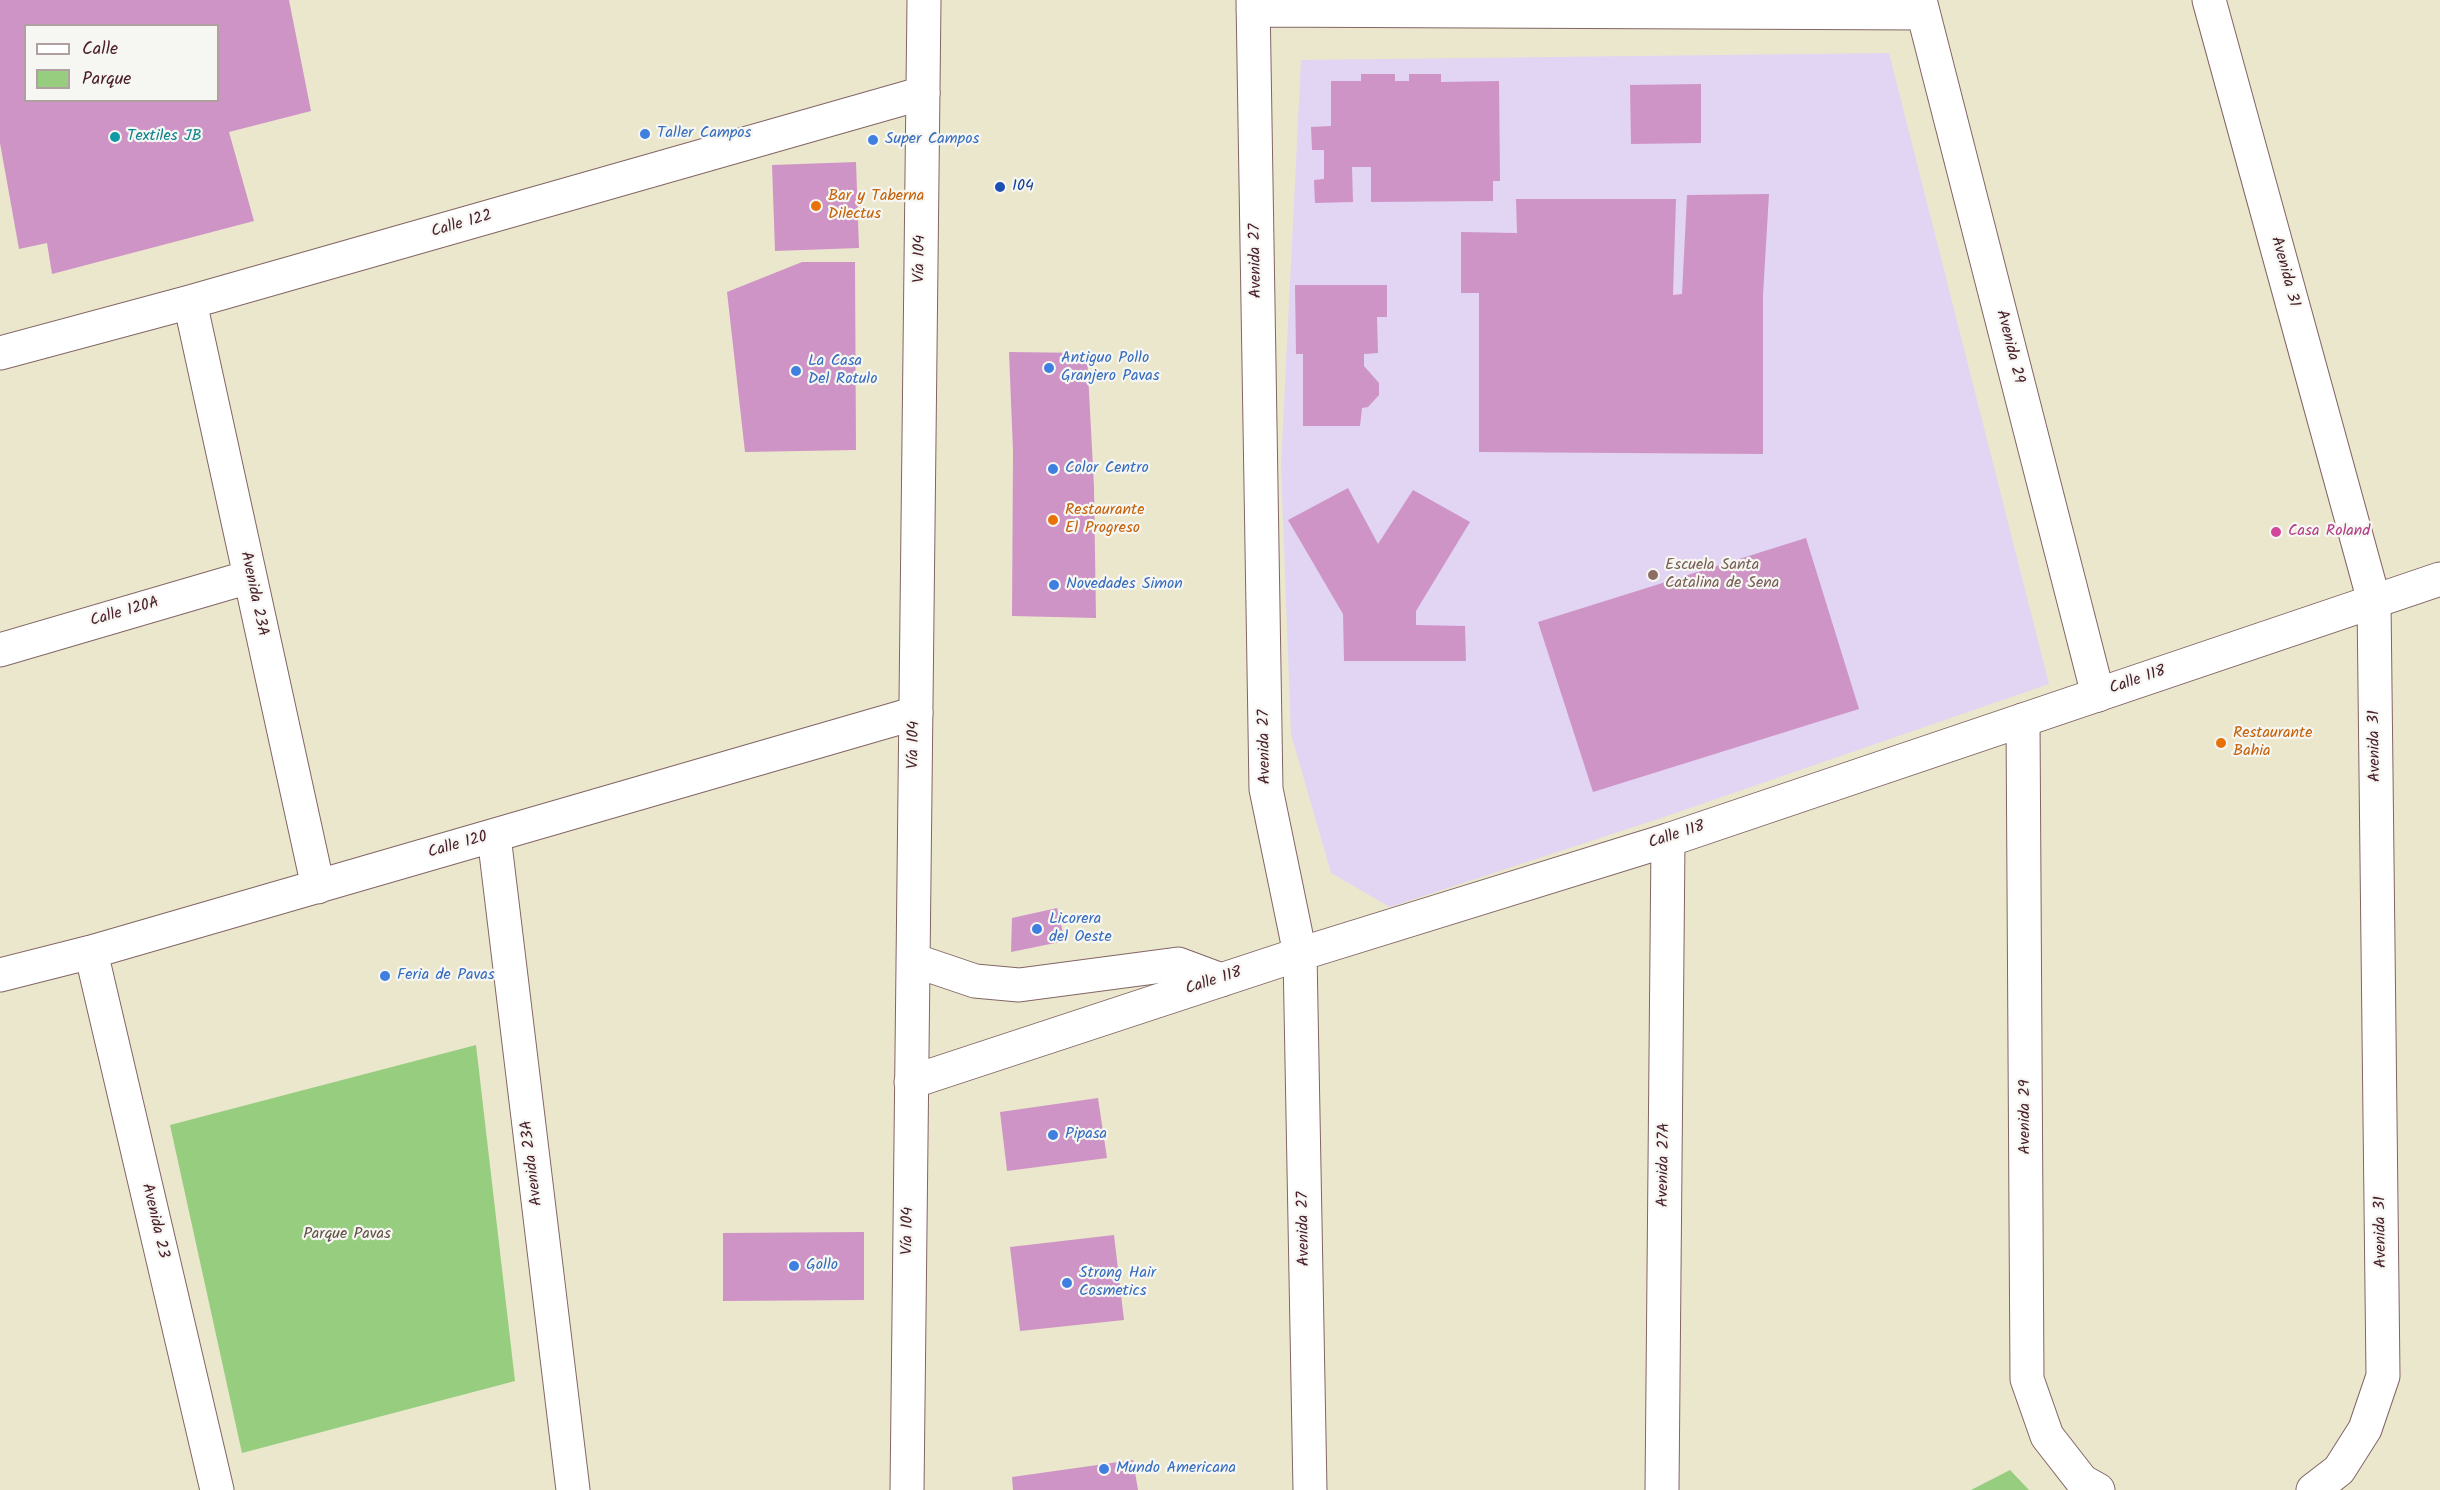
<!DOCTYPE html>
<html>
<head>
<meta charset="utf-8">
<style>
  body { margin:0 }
  #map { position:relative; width:2440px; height:1490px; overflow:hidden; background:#ebe7cd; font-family:Kalam,sans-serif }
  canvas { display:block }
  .legend { position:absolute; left:24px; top:24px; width:195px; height:78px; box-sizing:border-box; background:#f6f6f2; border:2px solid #b1a0a2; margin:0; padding:8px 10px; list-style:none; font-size:18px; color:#4a1f2b }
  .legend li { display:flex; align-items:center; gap:12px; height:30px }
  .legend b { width:30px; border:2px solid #b1a0a2 }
</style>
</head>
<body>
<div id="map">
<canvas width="2440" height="1490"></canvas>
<ul class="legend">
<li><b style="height:8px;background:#fff"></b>Calle</li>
<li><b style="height:16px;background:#97cd7f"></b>Parque</li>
</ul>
</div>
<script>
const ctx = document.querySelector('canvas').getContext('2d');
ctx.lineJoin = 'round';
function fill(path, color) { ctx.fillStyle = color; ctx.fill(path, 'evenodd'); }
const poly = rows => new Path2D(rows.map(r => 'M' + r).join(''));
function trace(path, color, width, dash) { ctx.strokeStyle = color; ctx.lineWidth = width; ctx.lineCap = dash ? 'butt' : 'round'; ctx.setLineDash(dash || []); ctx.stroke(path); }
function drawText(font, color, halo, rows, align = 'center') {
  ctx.font = font + ' Kalam,sans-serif'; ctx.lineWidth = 4.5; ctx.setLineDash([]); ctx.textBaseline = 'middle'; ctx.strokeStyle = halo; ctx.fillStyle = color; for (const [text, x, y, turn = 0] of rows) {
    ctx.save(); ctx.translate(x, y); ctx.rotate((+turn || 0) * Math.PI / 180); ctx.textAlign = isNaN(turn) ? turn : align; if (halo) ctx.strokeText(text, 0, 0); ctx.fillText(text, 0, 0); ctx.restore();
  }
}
fill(poly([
  [1889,53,2049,684,1664,817,1390,907,1331,873,1291,734,1281,466,1301,60]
]), '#e2d4f3');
fill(poly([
  [476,1045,515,1381,242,1453,170,1125],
  [2010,1470,2029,1490,1971,1490]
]), '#97cd7f');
fill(poly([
  [0,0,289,0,311,111,229,132,254,221,52,274,47,243,19,249,0,143],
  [26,26,218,26,218,100,26,100],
  [1361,74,1395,74,1395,81,1409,81,1409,74,1441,74,1441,82,1499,81,1500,181,1493,181,1493,201,1371,202,1371,167,1352,167,1353,202,1315,203,1314,180,1324,179,1324,150,1312,150,1311,127,1331,126,1331,81,1361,81],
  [1701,84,1701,143,1631,144,1630,85],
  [856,162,859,248,775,251,772,165],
  [1769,194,1763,295,1763,454,1479,452,1479,293,1461,293,1461,232,1517,233,1516,199,1676,199,1673,295,1682,294,1687,195],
  [802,262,855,262,856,450,745,452,727,292],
  [1295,285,1387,285,1387,317,1377,317,1378,353,1364,354,1364,366,1379,383,1379,395,1368,407,1362,408,1360,426,1303,426,1303,354,1296,354],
  [1009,352,1087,353,1094,487,1096,618,1012,616,1013,451],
  [1348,488,1378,544,1413,490,1470,522,1416,611,1416,625,1465,626,1466,661,1344,661,1343,614,1288,520],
  [1806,538,1859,709,1593,792,1538,622],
  [1057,908,1065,941,1011,952,1012,918],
  [1098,1098,1107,1158,1007,1171,1000,1112],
  [864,1232,864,1300,723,1301,723,1233],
  [1114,1235,1124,1320,1020,1331,1010,1247],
  [1133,1460,1138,1490,1013,1490,1012,1477]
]), '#cf94c6');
const minor = poly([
  [1253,0,1266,789,1300,954,1310,1490],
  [1920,0,2098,695],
  [2209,0,2374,601,2383,1376,2365,1429,2339,1470,2313,1490],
  [1253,10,1923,13],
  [190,302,318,887],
  [0,353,190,302,923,93],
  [0,650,249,577],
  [2023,720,2027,1379,2047,1436,2082,1481,2098,1490],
  [494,836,573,1490],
  [91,952,217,1490],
  [0,975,91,952,916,713],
  [1662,1490,1668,840]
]);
const tertiary = poly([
  [911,1082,1300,954,1668,840,2440,579]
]);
const secondary = poly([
  [913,960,975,981,1019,985,1178,964,1221,980],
  [907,1490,924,0]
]);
trace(minor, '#826564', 35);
trace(tertiary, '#826564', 35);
trace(secondary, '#826564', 35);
trace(minor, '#fff', 33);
trace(tertiary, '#fff', 33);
trace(secondary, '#fff', 33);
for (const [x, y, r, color] of [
  [645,134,6,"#3f7fe0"],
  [115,137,6,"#0f9aa8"],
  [873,140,6,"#3f7fe0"],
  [1000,187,6,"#1a4fb4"],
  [816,206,6,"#e8710a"],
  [1049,368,6,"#3f7fe0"],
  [796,371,6,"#3f7fe0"],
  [1053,469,6,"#3f7fe0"],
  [1053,520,6,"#e8710a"],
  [2276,532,6,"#d1479c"],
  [1653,575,6,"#8d6e63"],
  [1054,585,6,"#3f7fe0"],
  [2221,743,6,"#e8710a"],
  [1037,929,6,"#3f7fe0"],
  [385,976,6,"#3f7fe0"],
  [1053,1135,6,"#3f7fe0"],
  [794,1266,6,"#3f7fe0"],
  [1067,1283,6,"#3f7fe0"],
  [1104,1469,6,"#3f7fe0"]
]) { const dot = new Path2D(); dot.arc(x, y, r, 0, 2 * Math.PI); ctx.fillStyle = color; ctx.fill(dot); trace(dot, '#f6f6f2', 2); }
drawText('16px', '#366cbe', '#f6f6f2', [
  ["Taller Campos",657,134],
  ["Super Campos",885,140],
  ["Antiguo Pollo",1061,359],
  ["Granjero Pavas",1061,377],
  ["La Casa",808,362],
  ["Del Rotulo",808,380],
  ["Color Centro",1065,469],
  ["Novedades Simon",1066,585],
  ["Licorera",1049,920],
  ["del Oeste",1049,938],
  ["Feria de Pavas",397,976],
  ["Pipasa",1065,1135],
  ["Gollo",806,1266],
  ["Strong Hair",1079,1274],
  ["Cosmetics",1079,1292],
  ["Mundo Americana",1116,1469]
], 'left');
drawText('16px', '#0d838f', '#f6f6f2', [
  ["Textiles JB",127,137]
], 'left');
drawText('16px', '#164399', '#f6f6f2', [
  ["104",1012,187]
], 'left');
drawText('16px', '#c56008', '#f6f6f2', [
  ["Bar y Taberna",828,197],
  ["Dilectus",828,215],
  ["Restaurante",1065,511],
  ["El Progreso",1065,529],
  ["Restaurante",2233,734],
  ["Bahia",2233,752]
], 'left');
drawText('16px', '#4a1f2b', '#f6f6f2', [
  ["Calle 122",462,225,-16],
  ["Vía 104",921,259,-89],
  ["Avenida 27",1257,261,-91],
  ["Avenida 31",2284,272,75],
  ["Avenida 29",2009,347,76],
  ["Avenida 23A",253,594,78],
  ["Calle 120A",125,613,-16],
  ["Calle 118",2138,681,-19],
  ["Vía 104",915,745,-89],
  ["Avenida 31",2376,746,-91],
  ["Avenida 27",1266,747,-91],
  ["Calle 118",1677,836,-18],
  ["Calle 120",458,846,-16],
  ["Calle 118",1214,982,-18],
  ["Avenida 29",2026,1117,-90],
  ["Avenida 23A",533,1163,-97],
  ["Avenida 27A",1665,1165,-89],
  ["Avenida 23",154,1221,77],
  ["Avenida 27",1305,1229,-91],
  ["Vía 104",909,1231,-89],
  ["Avenida 31",2382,1232,-91]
]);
drawText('16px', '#b23c85', '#f6f6f2', [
  ["Casa Roland",2288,532]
], 'left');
drawText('16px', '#785e54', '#f6f6f2', [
  ["Escuela Santa",1665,566],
  ["Catalina de Sena",1665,584]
], 'left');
drawText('16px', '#615344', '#f6f6f2', [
  ["Parque Pavas",347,1235]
]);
</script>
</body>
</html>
